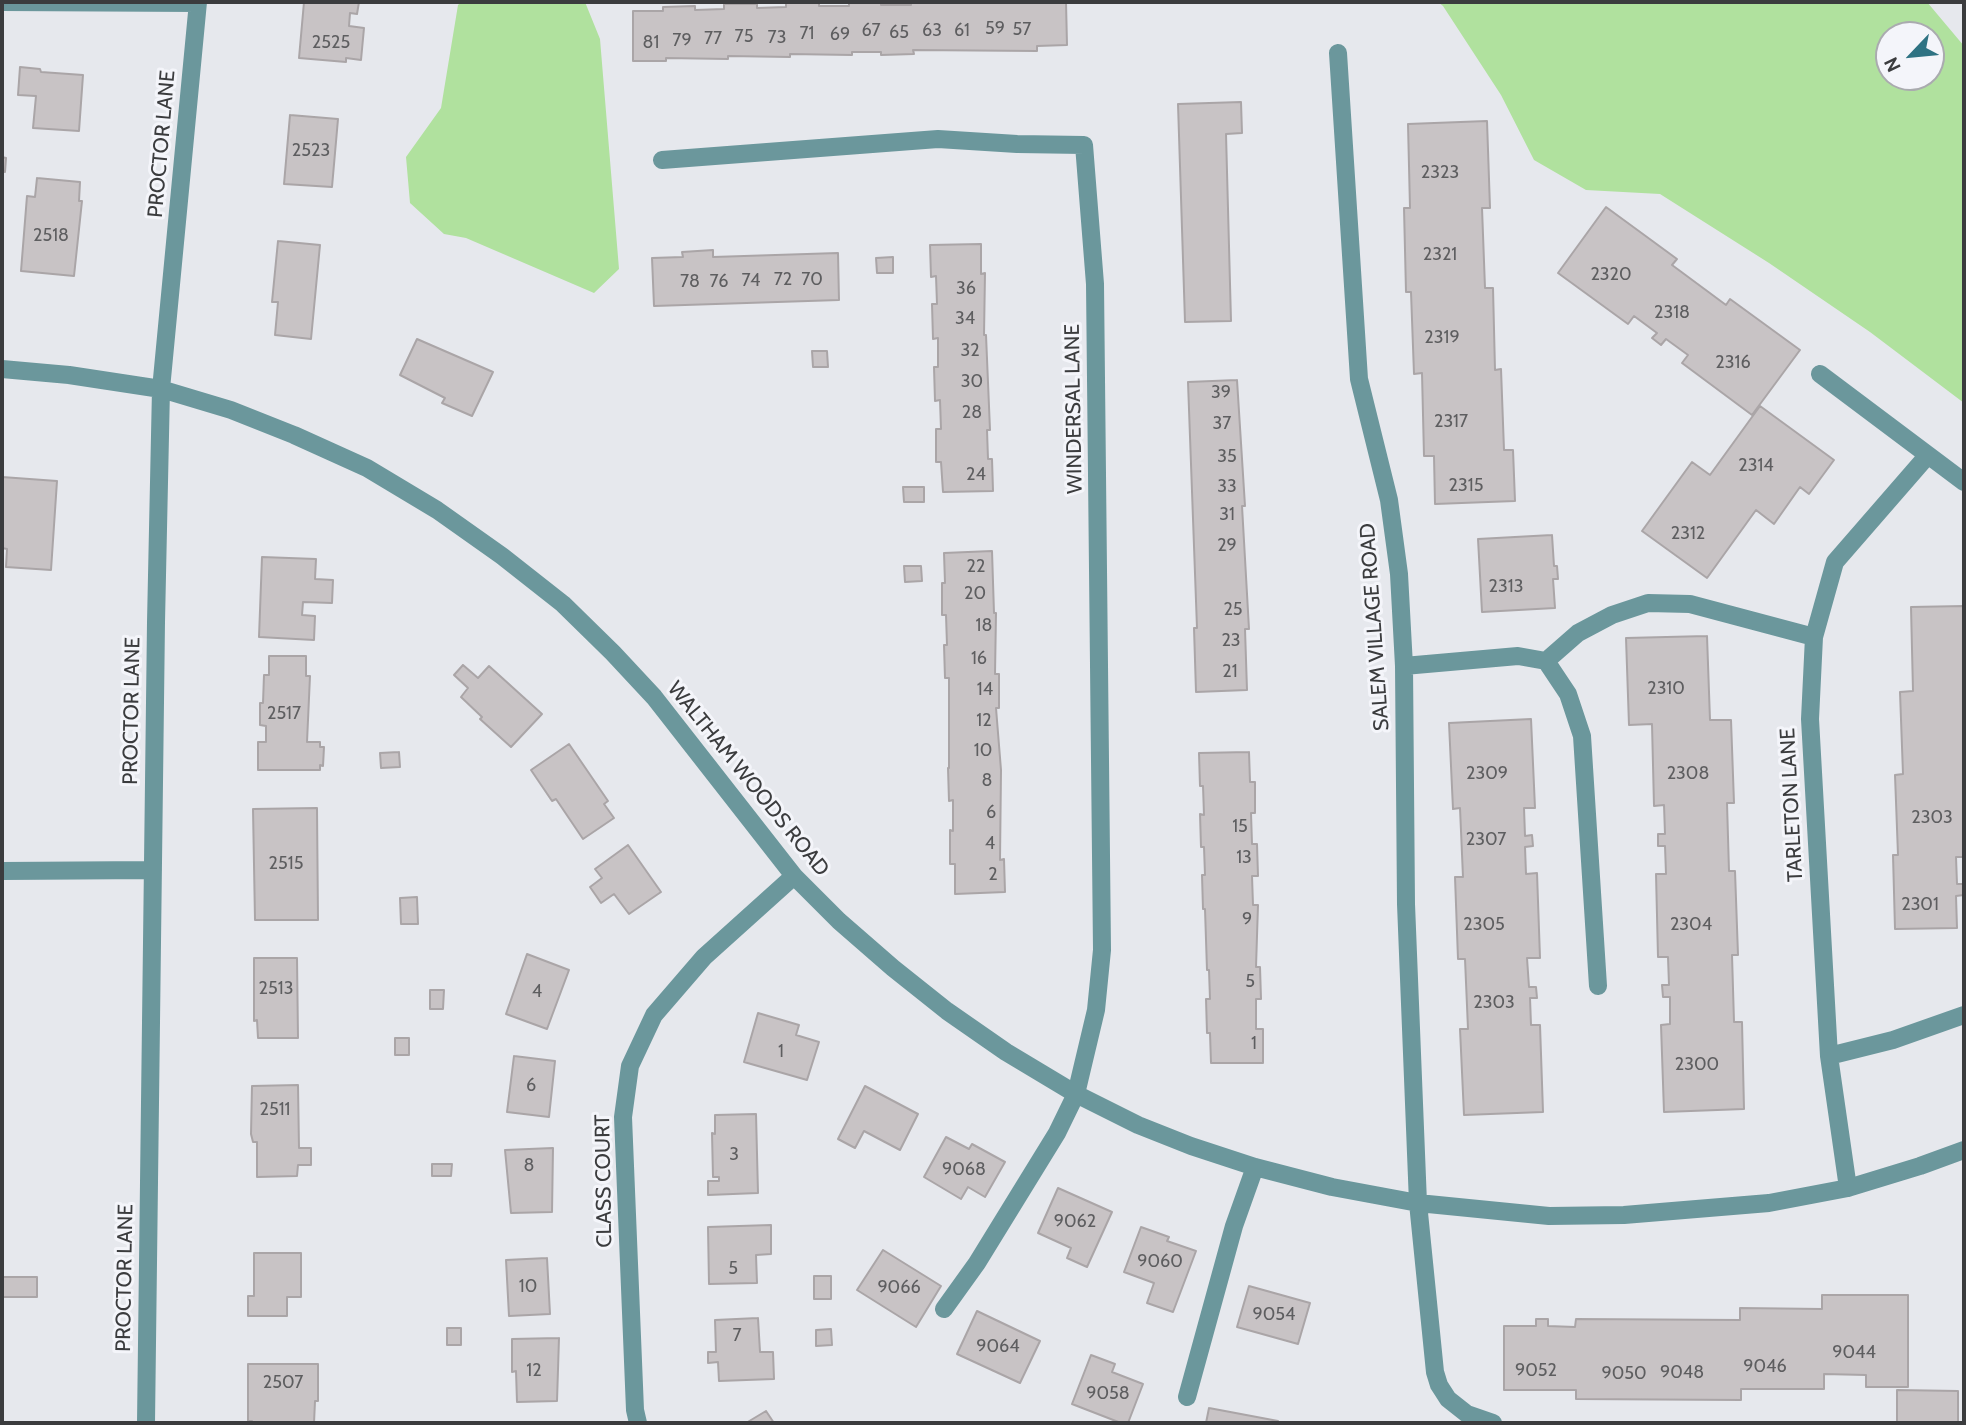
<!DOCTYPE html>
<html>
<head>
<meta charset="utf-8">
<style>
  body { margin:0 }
  #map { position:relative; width:1966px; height:1425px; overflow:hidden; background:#e6e8ed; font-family:Cabin,sans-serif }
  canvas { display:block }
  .frame { position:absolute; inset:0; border:4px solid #3b3c3e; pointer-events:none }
  .north { position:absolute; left:1875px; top:21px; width:70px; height:70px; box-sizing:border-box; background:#f4f5fa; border:2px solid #aaabaf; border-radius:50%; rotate:244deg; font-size:19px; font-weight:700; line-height:28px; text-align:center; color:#3b3c3e }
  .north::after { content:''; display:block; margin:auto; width:24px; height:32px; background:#2f7383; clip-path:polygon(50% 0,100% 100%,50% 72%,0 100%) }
</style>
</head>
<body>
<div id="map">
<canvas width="1966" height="1425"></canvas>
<div class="frame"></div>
<div class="north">N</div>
</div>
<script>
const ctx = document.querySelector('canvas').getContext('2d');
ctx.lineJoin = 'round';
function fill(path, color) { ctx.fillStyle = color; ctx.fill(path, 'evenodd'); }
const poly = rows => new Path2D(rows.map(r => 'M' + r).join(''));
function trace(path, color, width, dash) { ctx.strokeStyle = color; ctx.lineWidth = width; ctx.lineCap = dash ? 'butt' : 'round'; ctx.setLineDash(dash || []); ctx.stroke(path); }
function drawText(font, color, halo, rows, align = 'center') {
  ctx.font = font + ' Cabin,sans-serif'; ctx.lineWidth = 6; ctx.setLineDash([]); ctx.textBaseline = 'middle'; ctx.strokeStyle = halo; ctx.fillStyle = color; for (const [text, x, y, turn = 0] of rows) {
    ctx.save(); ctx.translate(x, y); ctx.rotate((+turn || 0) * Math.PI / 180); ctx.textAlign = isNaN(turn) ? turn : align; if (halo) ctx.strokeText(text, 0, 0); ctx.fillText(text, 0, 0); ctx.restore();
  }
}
fill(poly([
  [461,2,585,2,600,39,619,269,594,293,466,238,444,234,410,203,406,157,441,108,458,5],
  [1438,2,1927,2,1964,46,1964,403,1870,332,1769,263,1660,194,1586,190,1534,160,1501,95,1443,6],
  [1889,35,1931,35,1931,77,1889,77]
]), '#b0e19e');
const building = poly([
  [304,2,359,2,357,14,350,13,349,26,364,28,361,60,346,58,346,62,299,58,304,2],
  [786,2,819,2,819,6,849,6,849,2,881,2,881,5,911,5,911,2,1066,2,1067,45,1037,46,1037,51,913,50,914,54,881,55,881,52,852,52,852,55,790,54,790,57,728,56,728,59,666,58,666,61,633,61,633,11,663,11,663,7,695,6,695,10,724,9,724,4,757,4,757,8,786,7,786,2],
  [20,67,40,69,41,72,83,75,79,131,33,128,36,96,18,95,20,67],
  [1241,102,1242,133,1226,134,1231,321,1185,322,1178,104,1241,102],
  [290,115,338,119,332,187,284,184,290,115],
  [1487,121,1490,208,1482,208,1485,288,1493,288,1495,370,1501,369,1504,450,1513,450,1515,501,1435,504,1434,456,1424,456,1422,373,1414,374,1411,292,1406,292,1404,208,1410,208,1408,124,1487,121],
  [2,157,6,158,5,172,2,171,2,157],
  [37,178,80,182,79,201,82,201,74,276,21,271,27,196,35,197,37,178],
  [1606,207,1677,259,1672,265,1726,305,1730,299,1800,350,1752,415,1682,363,1688,355,1666,339,1661,345,1652,338,1657,333,1634,316,1628,324,1558,273,1606,207],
  [278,241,320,245,311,339,275,335,278,302,272,302,278,241],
  [981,244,981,274,985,273,984,335,986,335,990,430,987,430,988,459,992,459,993,491,943,492,941,462,936,462,936,429,941,429,940,400,935,401,934,367,938,367,938,338,933,339,932,304,937,304,936,276,931,277,930,245,981,244],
  [713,250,713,257,838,253,839,300,654,306,652,258,683,257,682,252,713,250],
  [893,257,893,273,877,273,876,258,893,257],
  [417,339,493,372,472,416,442,403,445,398,400,375,417,339],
  [812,351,827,351,828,367,813,367,812,351],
  [1237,380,1245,506,1242,506,1249,629,1245,629,1247,690,1196,692,1194,628,1197,628,1188,382,1237,380],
  [1760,406,1834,460,1809,494,1800,487,1774,524,1756,510,1707,578,1642,531,1692,462,1710,475,1760,406],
  [2,477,57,481,51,570,6,567,7,549,2,548,2,477],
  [903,487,924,487,924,502,904,502,903,487],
  [1552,535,1554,566,1557,566,1558,579,1553,579,1555,608,1482,612,1478,539,1552,535],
  [992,551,994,613,996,613,995,674,999,674,999,708,996,708,1001,770,1000,860,1004,859,1005,892,955,894,955,864,950,864,950,830,953,831,953,800,949,801,948,768,949,768,949,678,945,678,944,645,947,645,946,615,942,615,942,583,945,583,944,553,992,551],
  [262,557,316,559,315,579,333,580,332,603,303,602,302,615,315,616,314,640,259,637,262,557],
  [904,566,921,566,922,581,905,582,904,566],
  [1964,606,1964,857,1956,857,1957,884,1963,884,1964,895,1956,896,1957,928,1895,929,1893,855,1898,855,1895,775,1903,774,1900,692,1913,691,1911,607,1964,606],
  [1707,636,1710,720,1731,720,1734,803,1727,803,1729,871,1735,871,1738,955,1732,955,1734,1022,1742,1022,1744,1109,1664,1112,1661,1025,1670,1024,1670,997,1663,997,1662,985,1669,985,1668,957,1658,957,1656,874,1666,874,1665,846,1658,846,1658,834,1665,834,1664,805,1654,806,1652,724,1629,725,1626,638,1707,636],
  [269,656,306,656,306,676,310,676,307,742,320,742,320,747,324,747,323,766,320,765,320,770,258,770,258,742,266,742,266,726,260,725,260,703,263,703,264,675,269,675,269,656],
  [463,665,478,678,489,666,542,714,511,747,480,719,482,717,461,697,468,688,454,675,463,665],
  [1531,719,1535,808,1524,808,1525,836,1532,835,1533,846,1525,847,1526,874,1537,873,1540,958,1527,958,1529,987,1536,987,1537,998,1530,998,1531,1025,1540,1025,1543,1112,1464,1115,1460,1029,1468,1029,1465,959,1458,959,1455,877,1463,877,1460,808,1453,809,1449,723,1531,719],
  [569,744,608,801,604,804,614,818,583,839,556,799,552,801,531,770,569,744],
  [399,752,400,767,381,768,380,753,399,752],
  [1249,752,1250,782,1255,782,1255,813,1251,813,1252,844,1257,844,1258,876,1252,876,1253,905,1258,905,1256,967,1260,967,1261,999,1256,999,1256,1029,1263,1029,1263,1063,1211,1063,1210,1033,1207,1033,1206,999,1210,999,1209,970,1207,970,1205,909,1203,909,1202,875,1205,875,1204,847,1201,847,1200,814,1204,815,1203,786,1200,786,1199,753,1249,752],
  [317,808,318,920,255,920,253,809,317,808],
  [628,845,661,892,629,914,614,894,601,903,590,887,602,878,595,869,628,845],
  [417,897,418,924,401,924,400,898,417,897],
  [527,954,569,970,547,1029,506,1014,527,954],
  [254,958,297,958,298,1038,258,1038,257,1020,254,1021,254,958],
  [430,990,444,990,443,1009,430,1009,430,990],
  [758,1013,799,1025,796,1035,819,1042,807,1080,744,1062,758,1013],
  [395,1038,409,1038,409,1055,395,1055,395,1038],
  [514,1056,555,1061,549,1117,507,1112,514,1056],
  [298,1085,299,1148,311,1148,311,1165,298,1165,297,1176,257,1177,257,1142,253,1142,251,1134,252,1086,298,1085],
  [865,1086,918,1114,900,1150,864,1131,855,1148,838,1139,865,1086],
  [756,1114,758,1193,708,1195,708,1181,719,1181,719,1177,713,1177,712,1133,715,1134,715,1115,756,1114],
  [946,1137,969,1149,972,1144,1005,1162,985,1197,968,1187,961,1199,924,1177,946,1137],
  [553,1148,552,1212,511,1213,505,1150,553,1148],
  [432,1164,452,1164,451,1176,432,1176,432,1164],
  [1058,1188,1112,1212,1087,1267,1067,1258,1071,1248,1038,1233,1058,1188],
  [771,1225,771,1254,756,1255,757,1283,709,1284,708,1227,771,1225],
  [1141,1227,1169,1237,1167,1241,1196,1251,1173,1312,1147,1303,1154,1283,1124,1272,1141,1227],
  [883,1250,941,1286,916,1327,857,1290,883,1250],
  [254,1253,301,1253,301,1297,287,1297,287,1316,248,1316,248,1296,254,1296,254,1253],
  [547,1258,550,1314,509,1316,506,1260,547,1258],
  [814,1276,831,1276,831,1299,814,1299,814,1276],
  [2,1277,37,1277,37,1297,2,1297,2,1277],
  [1249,1286,1310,1303,1298,1344,1237,1327,1249,1286],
  [1822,1295,1908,1295,1908,1387,1866,1387,1866,1375,1824,1374,1824,1389,1741,1389,1741,1400,1576,1399,1576,1390,1504,1390,1504,1326,1536,1326,1536,1319,1548,1319,1548,1326,1575,1327,1576,1319,1740,1320,1740,1308,1822,1309,1822,1295],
  [977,1311,1040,1341,1020,1383,957,1354,977,1311],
  [758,1318,760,1352,773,1352,774,1379,719,1381,718,1362,708,1363,708,1352,716,1352,715,1320,758,1318],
  [447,1328,461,1328,461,1345,447,1345,447,1328],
  [831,1329,832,1345,816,1346,816,1330,831,1329],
  [559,1338,557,1401,517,1402,516,1371,512,1372,512,1339,559,1338],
  [1091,1355,1115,1364,1112,1372,1143,1384,1128,1423,1121,1423,1072,1404,1091,1355],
  [248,1364,318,1364,318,1401,315,1401,314,1423,252,1423,252,1421,248,1421,248,1364],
  [1897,1390,1958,1391,1958,1423,1897,1423,1897,1390],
  [1209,1408,1278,1421,1278,1423,1206,1423,1209,1408],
  [766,1411,774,1423,746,1423,766,1411]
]);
fill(building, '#c8c3c5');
trace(building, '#aaa5a7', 2);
trace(poly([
  [2,2,198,3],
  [1338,53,1359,379,1389,500,1399,574,1404,666,1406,904,1418,1203,1435,1372,1439,1385,1448,1399,1467,1414,1493,1423],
  [662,160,938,139,1017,144,1084,145,1095,284,1102,950,1096,1010,1076,1094,1057,1133,977,1263,944,1309],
  [2,369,69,375,161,389,231,410,294,435,367,468,437,510,502,556,563,604,613,653,654,697,794,876,839,921,893,968,947,1011,1006,1052,1076,1094,1138,1125,1191,1146,1255,1167,1332,1187,1418,1203,1549,1216,1624,1215,1769,1203,1848,1188,1920,1166,1964,1150],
  [1820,374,1964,482],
  [1546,661,1578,633,1612,615,1648,603,1690,604,1814,637],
  [1404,666,1518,656,1546,661,1568,694,1582,736,1598,986],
  [2,871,153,870],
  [1829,1056,1893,1040,1964,1015],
  [1848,1188,1829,1056,1810,719,1814,637,1835,562,1928,455],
  [1187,1397,1234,1226,1255,1167],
  [146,1423,156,622,161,389,198,2],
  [638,1423,635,1410,623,1117,630,1066,654,1015,704,957,794,876]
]), '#6b979c', 18);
drawText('18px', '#5e5e60', null, [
  ["59",995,29],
  ["57",1022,30],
  ["67",871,31],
  ["63",932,31],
  ["61",962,31],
  ["65",899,33],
  ["71",807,34],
  ["69",840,35],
  ["75",744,37],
  ["73",777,38],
  ["77",713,39],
  ["79",682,41],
  ["2525",331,43],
  ["81",651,43],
  ["2523",311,151],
  ["2323",1440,173],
  ["2518",51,236],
  ["2321",1440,255],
  ["2320",1611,275],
  ["72",783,280],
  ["70",812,280],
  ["74",751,281],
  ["78",690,282],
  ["76",719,282],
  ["36",966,289],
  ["2318",1672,313],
  ["34",965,319],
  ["2319",1442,338],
  ["32",970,351],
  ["2316",1733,363],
  ["30",972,382],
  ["39",1221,393],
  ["28",972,413],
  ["2317",1451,422],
  ["37",1222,424],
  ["35",1227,457],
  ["2314",1756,466],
  ["24",976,475],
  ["2315",1466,486],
  ["33",1227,487],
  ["31",1227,515],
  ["2312",1688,534],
  ["29",1227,546],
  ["22",976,567],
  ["2313",1506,587],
  ["20",975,594],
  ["25",1233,610],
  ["18",984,626],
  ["23",1231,641],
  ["16",979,659],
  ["21",1230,672],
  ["2310",1666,689],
  ["14",985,690],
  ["2517",284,714],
  ["12",984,721],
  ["10",983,751],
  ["2309",1487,774],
  ["2308",1688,774],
  ["8",987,781],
  ["6",991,813],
  ["2303",1932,818],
  ["15",1240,827],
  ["2307",1486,840],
  ["4",990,844],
  ["13",1244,858],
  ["2515",286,864],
  ["2",993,875],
  ["2301",1920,905],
  ["9",1247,920],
  ["2305",1484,925],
  ["2304",1691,925],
  ["5",1250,982],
  ["2513",276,989],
  ["4",537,992],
  ["2303",1494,1003],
  ["1",1254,1044],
  ["1",781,1052],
  ["2300",1697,1065],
  ["6",531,1086],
  ["2511",275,1110],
  ["3",734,1155],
  ["8",529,1166],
  ["9068",964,1170],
  ["9062",1075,1222],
  ["9060",1160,1262],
  ["5",733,1269],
  ["10",528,1287],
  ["9066",899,1288],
  ["9054",1274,1315],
  ["7",737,1336],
  ["9064",998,1347],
  ["9044",1854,1353],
  ["9046",1765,1367],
  ["12",534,1371],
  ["9052",1536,1371],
  ["9048",1682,1373],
  ["9050",1624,1374],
  ["2507",283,1383],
  ["9058",1108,1394]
]);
drawText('21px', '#3b3c3e', '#f4f5fa', [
  ["PROCTOR LANE",162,144,-85],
  ["WINDERSAL LANE",1074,409,-91],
  ["SALEM VILLAGE ROAD",1375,627,-94],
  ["PROCTOR LANE",132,711,-89],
  ["WALTHAM WOODS ROAD",748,779,51],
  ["TARLETON LANE",1792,805,-93],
  ["CLASS COURT",604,1181,-91],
  ["PROCTOR LANE",125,1278,-89]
]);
</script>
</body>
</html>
